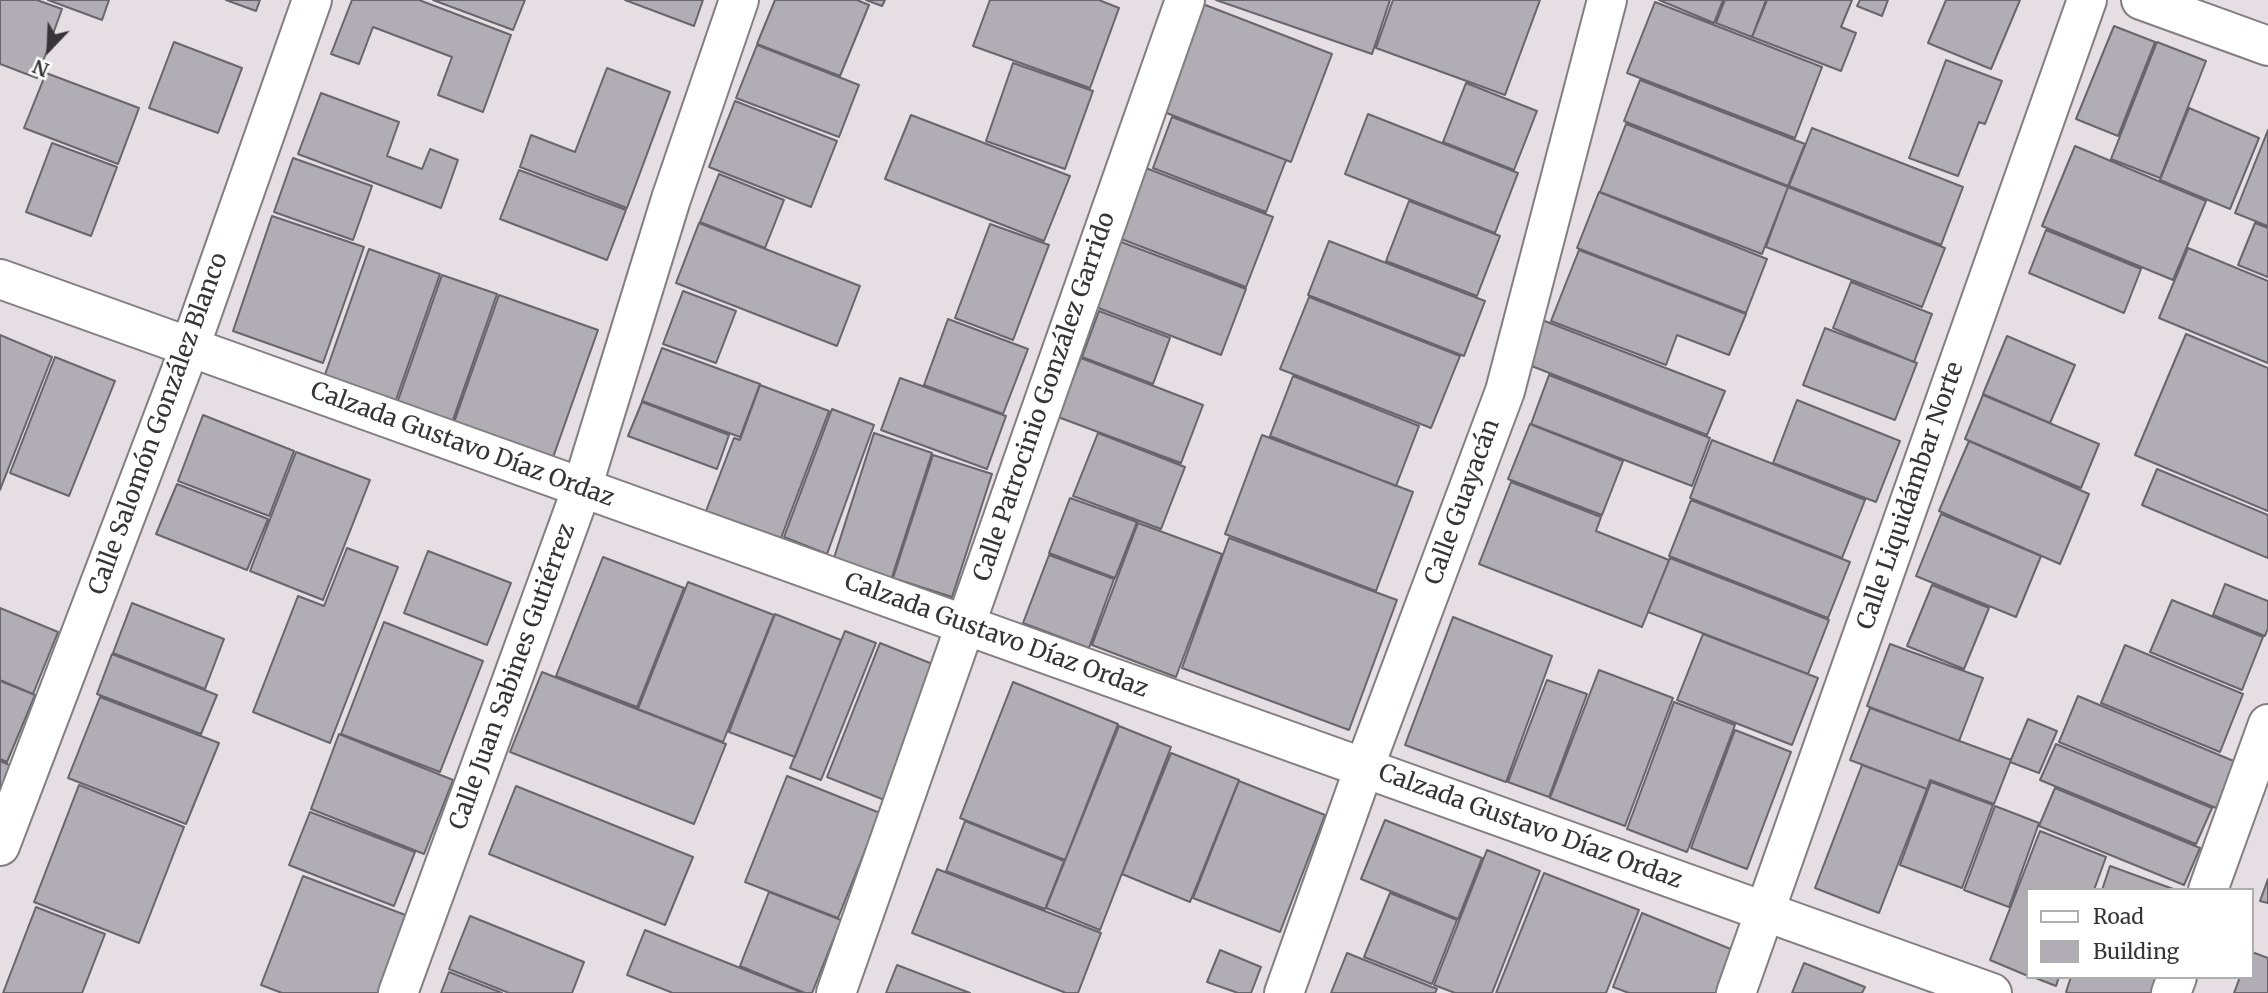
<!DOCTYPE html>
<html>
<head>
<meta charset="utf-8">
<style>
  body { margin:0 }
  #map { position:relative; width:2268px; height:993px; overflow:hidden; background:#e5dee2; font-family:Merriweather,serif }
  canvas { display:block }
  .legend { position:absolute; left:2026px; top:888px; width:228px; height:91px; box-sizing:border-box; background:#fff; border:2px solid #afaeaf; margin:0; padding:9px 12px; list-style:none; font-size:21px; color:#373436 }
  .legend li { display:flex; align-items:center; gap:14px; height:35px }
  .legend b { width:35px; border:2px solid #afaeaf }
  .north { position:absolute; left:14px; top:14px; width:70px; height:70px; -webkit-text-stroke:5px #fff; paint-order:stroke; rotate:203deg; font-size:19px; font-weight:700; line-height:28px; text-align:center; color:#373436 }
  .north::after { content:''; display:block; margin:auto; width:24px; height:32px; background:#373436; clip-path:polygon(50% 0,100% 100%,50% 72%,0 100%) }
</style>
</head>
<body>
<div id="map">
<canvas width="2268" height="993"></canvas>
<ul class="legend">
<li><b style="height:9px;background:#fff"></b>Road</li>
<li><b style="height:19px;background:#b0adb4"></b>Building</li>
</ul>
<div class="north">N</div>
</div>
<script>
const ctx = document.querySelector('canvas').getContext('2d');
ctx.lineJoin = 'round';
function fill(path, color) { ctx.fillStyle = color; ctx.fill(path, 'evenodd'); }
const poly = rows => new Path2D(rows.map(r => 'M' + r).join(''));
function trace(path, color, width, dash) { ctx.strokeStyle = color; ctx.lineWidth = width; ctx.lineCap = dash ? 'butt' : 'round'; ctx.setLineDash(dash || []); ctx.stroke(path); }
function drawText(font, color, halo, rows, align = 'center') {
  ctx.font = font + ' Merriweather,serif'; ctx.lineWidth = 5; ctx.setLineDash([]); ctx.textBaseline = 'middle'; ctx.strokeStyle = halo; ctx.fillStyle = color; for (const [text, x, y, turn = 0] of rows) {
    ctx.save(); ctx.translate(x, y); ctx.rotate((+turn || 0) * Math.PI / 180); ctx.textAlign = isNaN(turn) ? turn : align; if (halo) ctx.strokeText(text, 0, 0); ctx.fillText(text, 0, 0); ctx.restore();
  }
}
const building = poly([
  [0,0,37,0,62,9,37,78,0,64,0,0],
  [48,0,109,0,102,20,48,0],
  [226,0,260,0,256,11,226,0],
  [352,0,419,0,511,35,483,112,438,95,452,57,373,27,359,64,331,54,352,0],
  [433,0,525,0,513,30,433,0],
  [625,0,703,0,694,26,625,0],
  [775,0,857,0,869,5,840,76,757,44,775,0],
  [866,0,885,0,882,6,866,0],
  [990,0,1099,0,1119,8,1090,88,973,46,990,0],
  [1216,0,1390,0,1372,54,1216,0],
  [1393,0,1540,0,1505,95,1376,48,1393,0],
  [1659,0,1723,0,1714,23,1659,0],
  [1725,0,1766,0,1752,37,1716,23,1725,0],
  [1767,0,1852,0,1841,27,1856,33,1841,71,1752,37,1767,0],
  [1860,0,1888,0,1882,16,1857,6,1860,0],
  [1946,0,2020,0,1991,69,1928,43,1946,0],
  [1195,1,1332,54,1291,162,1154,108,1195,1],
  [1655,2,1822,67,1795,138,1627,73,1655,2],
  [2114,26,2155,42,2118,136,2076,119,2114,26],
  [174,42,242,68,218,133,149,108,174,42],
  [2157,42,2206,61,2160,178,2111,159,2157,42],
  [757,45,859,85,839,137,736,98,757,45],
  [1946,60,2002,81,1985,124,1979,122,1958,176,1909,158,1946,60],
  [1013,63,1093,91,1065,169,986,141,1013,63],
  [607,68,670,92,627,208,520,167,531,135,575,152,607,68],
  [46,73,139,108,118,164,24,128,46,73],
  [1640,80,1805,144,1788,186,1624,121,1640,80],
  [1466,83,1537,111,1514,170,1443,142,1466,83],
  [321,93,399,122,387,156,422,169,430,149,458,160,441,208,298,154,321,93],
  [735,101,837,141,811,207,709,167,735,101],
  [2189,108,2259,138,2230,209,2160,180,2189,108],
  [1368,114,1518,173,1495,233,1345,174,1368,114],
  [911,115,1070,176,1044,241,885,179,911,115],
  [1172,117,1286,160,1266,212,1153,168,1172,117],
  [1626,124,1788,187,1762,254,1600,192,1626,124],
  [1812,128,1963,187,1941,245,1789,186,1812,128],
  [2268,130,2268,226,2235,213,2268,130],
  [52,143,117,167,91,236,26,212,52,143],
  [2075,146,2206,201,2173,280,2042,226,2075,146],
  [293,158,372,186,353,240,274,212,293,158],
  [1138,165,1273,217,1246,287,1111,235,1138,165],
  [519,170,626,210,607,260,500,219,519,170],
  [719,174,784,200,765,248,700,222,719,174],
  [1788,187,1945,248,1922,307,1766,247,1788,187],
  [1599,192,1767,259,1746,313,1577,248,1599,192],
  [1409,201,1500,236,1477,296,1386,261,1409,201],
  [272,216,364,247,323,363,233,331,272,216],
  [699,223,860,286,837,346,676,283,699,223],
  [2255,223,2268,228,2268,277,2238,265,2255,223],
  [990,224,1049,245,1013,340,955,318,990,224],
  [2046,230,2141,269,2124,313,2029,273,2046,230],
  [1113,239,1246,289,1221,355,1088,304,1113,239],
  [1329,241,1485,301,1464,356,1308,295,1329,241],
  [2188,248,2268,281,2268,363,2159,318,2188,248],
  [369,249,440,274,392,411,321,386,369,249],
  [1579,250,1746,314,1729,355,1677,335,1666,365,1551,321,1579,250],
  [442,275,497,294,449,431,394,412,442,275],
  [1851,282,1932,314,1914,362,1833,328,1851,282],
  [683,291,736,311,716,363,663,344,683,291],
  [499,295,598,330,550,466,451,431,499,295],
  [1309,297,1460,356,1431,428,1280,369,1309,297],
  [1099,311,1170,338,1153,384,1082,357,1099,311],
  [948,319,1028,349,1003,414,924,385,948,319],
  [1542,320,1725,391,1707,435,1524,363,1542,320],
  [1825,328,1917,363,1895,420,1803,385,1825,328],
  [2186,334,2268,368,2268,511,2135,455,2186,334],
  [0,335,52,357,0,490,0,335],
  [2007,336,2075,365,2050,423,1983,394,2007,336],
  [662,348,760,384,740,437,642,401,662,348],
  [55,357,115,381,69,496,10,473,55,357],
  [1081,358,1203,405,1181,463,1058,417,1081,358],
  [1549,375,1710,438,1692,486,1531,424,1549,375],
  [1293,376,1419,426,1396,486,1270,436,1293,376],
  [900,378,1006,416,987,469,881,430,900,378],
  [760,385,829,411,781,538,706,511,734,438,740,440,760,385],
  [1983,395,2099,444,2081,488,1965,439,1983,395],
  [1797,400,1900,441,1876,502,1773,463,1797,400],
  [642,402,729,435,717,469,628,436,642,402],
  [832,409,874,425,827,554,784,537,832,409],
  [203,415,294,451,269,516,178,481,203,415],
  [1530,424,1623,461,1602,515,1508,479,1530,424],
  [874,433,932,453,891,580,833,561,874,433],
  [1098,433,1185,467,1161,529,1073,496,1098,433],
  [1262,435,1413,492,1376,591,1225,534,1262,435],
  [1712,440,1865,500,1842,558,1690,498,1712,440],
  [1969,441,2089,494,2060,564,1939,511,1969,441],
  [296,452,370,480,323,600,250,571,296,452],
  [933,455,992,474,952,597,893,578,933,455],
  [2157,469,2268,515,2268,558,2142,505,2157,469],
  [1511,482,1601,517,1596,531,1669,560,1642,627,1479,564,1511,482],
  [177,484,268,519,247,570,156,534,177,484],
  [1070,498,1137,522,1115,578,1049,553,1070,498],
  [1691,500,1850,562,1828,618,1669,556,1691,500],
  [1941,514,2041,556,2016,617,1916,576,1941,514],
  [1138,523,1222,554,1176,677,1092,645,1138,523],
  [1229,538,1397,600,1349,730,1182,668,1229,538],
  [347,548,398,567,330,743,253,712,298,596,324,606,347,548],
  [428,551,511,583,487,645,404,613,428,551],
  [1049,555,1114,579,1089,648,1023,623,1049,555],
  [603,557,684,588,637,707,556,676,603,557],
  [1670,558,1829,620,1808,674,1648,612,1670,558],
  [688,582,774,615,723,742,638,709,688,582],
  [2225,584,2268,601,2268,628,2265,636,2213,615,2225,584],
  [1932,585,1989,608,1964,669,1907,646,1932,585],
  [2172,600,2263,637,2242,690,2150,652,2172,600],
  [132,603,224,639,205,689,113,653,132,603],
  [0,608,58,632,33,694,0,680,0,608],
  [775,614,841,640,795,757,729,732,775,614],
  [1453,617,1552,656,1506,782,1405,745,1453,617],
  [384,622,483,661,440,772,341,734,384,622],
  [845,631,876,643,821,780,790,768,845,631],
  [1703,634,1818,678,1792,745,1677,700,1703,634],
  [880,643,940,667,887,801,827,777,880,643],
  [1890,644,1983,678,1959,741,1867,706,1890,644],
  [2125,645,2243,694,2220,752,2101,703,2125,645],
  [112,654,217,695,201,734,97,694,112,654],
  [1599,670,1673,698,1625,826,1550,798,1599,670],
  [542,672,726,744,694,824,510,752,542,672],
  [1547,680,1587,694,1549,797,1508,782,1547,680],
  [0,681,35,695,7,762,0,759,0,681],
  [1013,682,1118,724,1065,860,960,818,1013,682],
  [2078,696,2236,762,2216,808,2059,742,2078,696],
  [100,697,219,743,186,824,68,778,100,697],
  [1674,702,1735,725,1687,852,1627,829,1674,702],
  [1870,708,2011,760,1994,804,1930,780,1927,789,1850,760,1870,708],
  [2028,719,2057,731,2039,773,2010,762,2028,719],
  [1119,726,1171,747,1100,930,1046,908,1119,726],
  [1735,730,1791,752,1747,869,1691,848,1735,730],
  [339,734,453,780,424,854,311,809,339,734],
  [2056,744,2212,808,2196,844,2040,780,2056,744],
  [1171,753,1239,780,1190,902,1122,874,1171,753],
  [0,761,16,768,0,805,0,761],
  [1862,765,1927,789,1879,913,1815,888,1862,765],
  [787,776,880,813,838,918,745,882,787,776],
  [1239,781,1325,815,1280,932,1193,898,1239,781],
  [1931,782,1993,805,1962,888,1900,865,1931,782],
  [79,785,184,827,139,943,34,902,79,785],
  [516,786,693,857,665,925,489,854,516,786],
  [2055,788,2200,848,2184,885,2039,826,2055,788],
  [1995,806,2039,823,2009,907,1964,890,1995,806],
  [310,812,415,852,394,906,289,865,310,812],
  [1385,820,1482,858,1458,919,1361,879,1385,820],
  [965,821,1064,861,1045,909,946,871,965,821],
  [2040,831,2106,857,2094,890,2028,890,2028,976,1990,960,2040,831],
  [1487,850,1540,871,1492,993,1455,993,1434,985,1487,850],
  [2110,866,2176,890,2102,890,2110,866],
  [937,869,1101,933,1078,993,1066,993,912,933,937,869],
  [1544,873,1639,910,1606,993,1496,993,1544,873],
  [303,876,408,916,378,993,282,993,261,985,303,876],
  [2268,879,2268,903,2260,901,2268,879],
  [769,892,841,920,812,993,805,993,740,966,769,892],
  [1390,893,1457,920,1432,984,1364,957,1390,893],
  [36,907,105,934,82,993,3,993,36,907],
  [1642,913,1738,952,1721,993,1629,993,1613,987,1642,913],
  [470,916,584,962,572,993,509,993,449,969,470,916],
  [645,930,803,993,673,993,627,975,645,930],
  [1220,950,1261,967,1251,993,1238,993,1207,982,1220,950],
  [2252,952,2268,958,2268,993,2234,993,2240,977,2252,977,2252,952],
  [1347,953,1437,989,1435,993,1331,993,1347,953],
  [1804,963,1865,987,1862,993,1792,993,1804,963],
  [897,965,970,993,886,993,897,965],
  [449,972,502,993,441,993,449,972],
  [2033,977,2059,977,2056,986,2033,977],
  [2071,977,2157,977,2152,993,2070,993,2066,992,2071,977]
]);
fill(building, '#b0adb4');
trace(building, '#68656c', 2);
const street = poly([
  [2141,0,2268,46],
  [0,846,190,347,312,0],
  [2208,890,2268,724],
  [398,993,582,488,671,199,739,0],
  [836,993,1185,0],
  [1284,993,1364,768,1505,391,1607,0],
  [1736,993,2087,0],
  [2171,993,2177,977]
]);
const secondary = poly([
  [0,279,1992,993]
]);
trace(street, '#847d81', 42);
trace(secondary, '#847d81', 42);
trace(street, '#fff', 38);
trace(secondary, '#fff', 38);
drawText('24px', '#373436', '#fff', [
  ["Calle Patrocinio González Garrido",1045,397,-71],
  ["Calle Salomón González Blanco",159,424,-70],
  ["Calzada Gustavo Díaz Ordaz",462,445,20],
  ["Calle Liquidámbar Norte",1911,496,-71],
  ["Calle Guayacán",1463,502,-70],
  ["Calzada Gustavo Díaz Ordaz",996,636,20],
  ["Calle Juan Sabines Gutiérrez",513,677,-70],
  ["Calzada Gustavo Díaz Ordaz",1530,827,20]
]);
</script>
</body>
</html>
